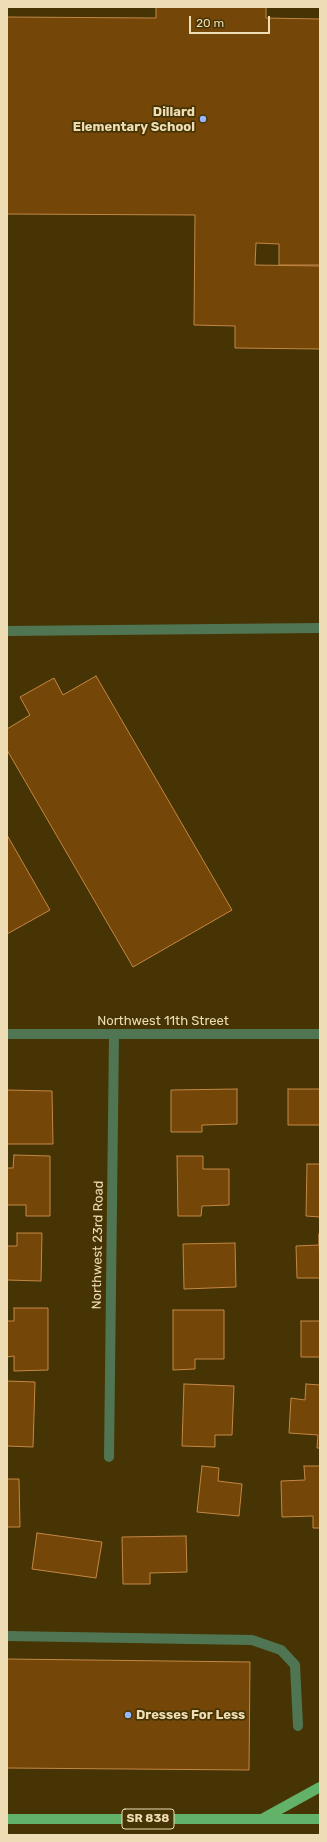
<!DOCTYPE html>
<html>
<head>
<meta charset="utf-8">
<style>
  body { margin:0 }
  #map { position:relative; width:327px; height:1842px; overflow:hidden; background:#463404; font-family:Rubik,sans-serif }
  canvas { display:block }
  .frame { position:absolute; inset:0; border:8px solid #eedcb5; pointer-events:none }
  .scale { position:absolute; left:189px; top:16px; width:81px; height:18px; box-sizing:border-box; border:2px solid #eedcb5; border-top:0; padding-left:5px; font-size:12px; line-height:14px; white-space:nowrap; color:#eedcb5; -webkit-text-stroke:3px #463404; paint-order:stroke }
</style>
</head>
<body>
<div id="map">
<canvas width="327" height="1842"></canvas>
<div class="frame"></div>
<div class="scale">20 m</div>
</div>
<script>
const ctx = document.querySelector('canvas').getContext('2d');
ctx.lineJoin = 'round';
function fill(path, color) { ctx.fillStyle = color; ctx.fill(path, 'evenodd'); }
const poly = rows => new Path2D(rows.map(r => 'M' + r).join(''));
function trace(path, color, width, dash) { ctx.strokeStyle = color; ctx.lineWidth = width; ctx.lineCap = dash ? 'butt' : 'round'; ctx.setLineDash(dash || []); ctx.stroke(path); }
function drawText(font, color, halo, rows, align = 'center') {
  ctx.font = font + ' Rubik,sans-serif'; ctx.lineWidth = 3.5; ctx.setLineDash([]); ctx.textBaseline = 'middle'; ctx.strokeStyle = halo; ctx.fillStyle = color; for (const [text, x, y, turn = 0] of rows) {
    ctx.save(); ctx.translate(x, y); ctx.rotate((+turn || 0) * Math.PI / 180); ctx.textAlign = isNaN(turn) ? turn : align; if (halo) ctx.strokeText(text, 0, 0); ctx.fillText(text, 0, 0); ctx.restore();
  }
}
const building = poly([
  [156,7,266,7,266,18,320,19,320,265,279,265,279,244,256,243,255,265,320,266,320,349,235,348,235,326,194,325,195,215,7,214,7,17,156,18,156,7],
  [96,676,232,910,133,967,7,750,7,729,30,715,20,697,54,678,63,695,96,676],
  [7,835,50,910,7,934,7,835],
  [237,1089,237,1124,202,1125,202,1132,171,1132,171,1090,237,1089],
  [288,1089,320,1089,320,1125,288,1125,288,1089],
  [7,1090,52,1091,53,1144,7,1144,7,1090],
  [14,1155,50,1156,50,1216,26,1216,26,1205,7,1205,7,1168,13,1168,14,1155],
  [177,1156,203,1156,203,1169,229,1169,229,1205,202,1206,201,1216,178,1216,177,1156],
  [307,1164,320,1164,320,1217,306,1216,307,1164],
  [17,1233,42,1233,41,1281,7,1280,7,1246,17,1246,17,1233],
  [319,1234,320,1278,297,1278,296,1246,319,1245,319,1234],
  [235,1243,236,1287,184,1289,183,1244,235,1243],
  [14,1308,48,1308,48,1370,14,1371,14,1356,7,1357,7,1321,14,1321,14,1308],
  [173,1310,224,1310,224,1359,195,1359,195,1369,173,1370,173,1310],
  [301,1321,320,1321,320,1357,301,1357,301,1321],
  [7,1381,35,1382,33,1447,7,1446,7,1381],
  [184,1384,234,1386,232,1435,215,1435,215,1447,182,1446,184,1384],
  [306,1384,320,1385,320,1448,317,1448,318,1435,289,1433,291,1398,305,1400,306,1384],
  [202,1466,219,1468,218,1481,242,1484,239,1516,197,1512,202,1466],
  [304,1466,320,1466,320,1528,313,1528,313,1516,282,1517,281,1481,305,1480,304,1466],
  [7,1479,19,1479,20,1527,7,1527,7,1479],
  [37,1533,102,1542,96,1578,32,1569,37,1533],
  [186,1536,187,1572,150,1573,150,1584,123,1584,122,1537,186,1536],
  [7,1659,250,1662,249,1770,7,1768,7,1659]
]);
fill(building, '#744608');
trace(building, '#c38746', 1);
trace(poly([
  [7,631,320,628],
  [7,1636,252,1640,281,1650,295,1665,298,1726]
]), '#507552', 10);
trace(poly([
  [109,1457,114,1034]
]), '#507552', 10);
trace(poly([
  [7,1034,320,1034]
]), '#507552', 10);
trace(poly([
  [7,1819,320,1819],
  [262,1819,320,1787]
]), '#62b26a', 10);
for (const [x, y, r, color] of [
  [203,119,4,"#97b6fd"],
  [128,1715,4,"#97b6fd"]
]) { const dot = new Path2D(); dot.arc(x, y, r, 0, 2 * Math.PI); ctx.fillStyle = color; ctx.fill(dot); trace(dot, '#463404', 1.5); }
for (const [x, y, w] of [
  [148,1819,52]
]) { const box = new Path2D(); box.roundRect(x - w / 2, y - 10, w, 20, 3); ctx.fillStyle = '#463404'; ctx.fill(box); trace(box, '#eedcb5', 1); }
drawText('bold 12px', '#eedcb5', null, [
  ["SR 838",148,1819]
]);
drawText('bold 13px', '#eedcb5', '#463404', [
  ["Dillard",195,112],
  ["Elementary School",195,127],
  ["Dresses For Less",136,1715,"left"]
], 'right');
drawText('13px', '#eedcb5', '#463404', [
  ["Northwest 11th Street",163,1021],
  ["Northwest 23rd Road",98,1245,-89]
]);
</script>
</body>
</html>
